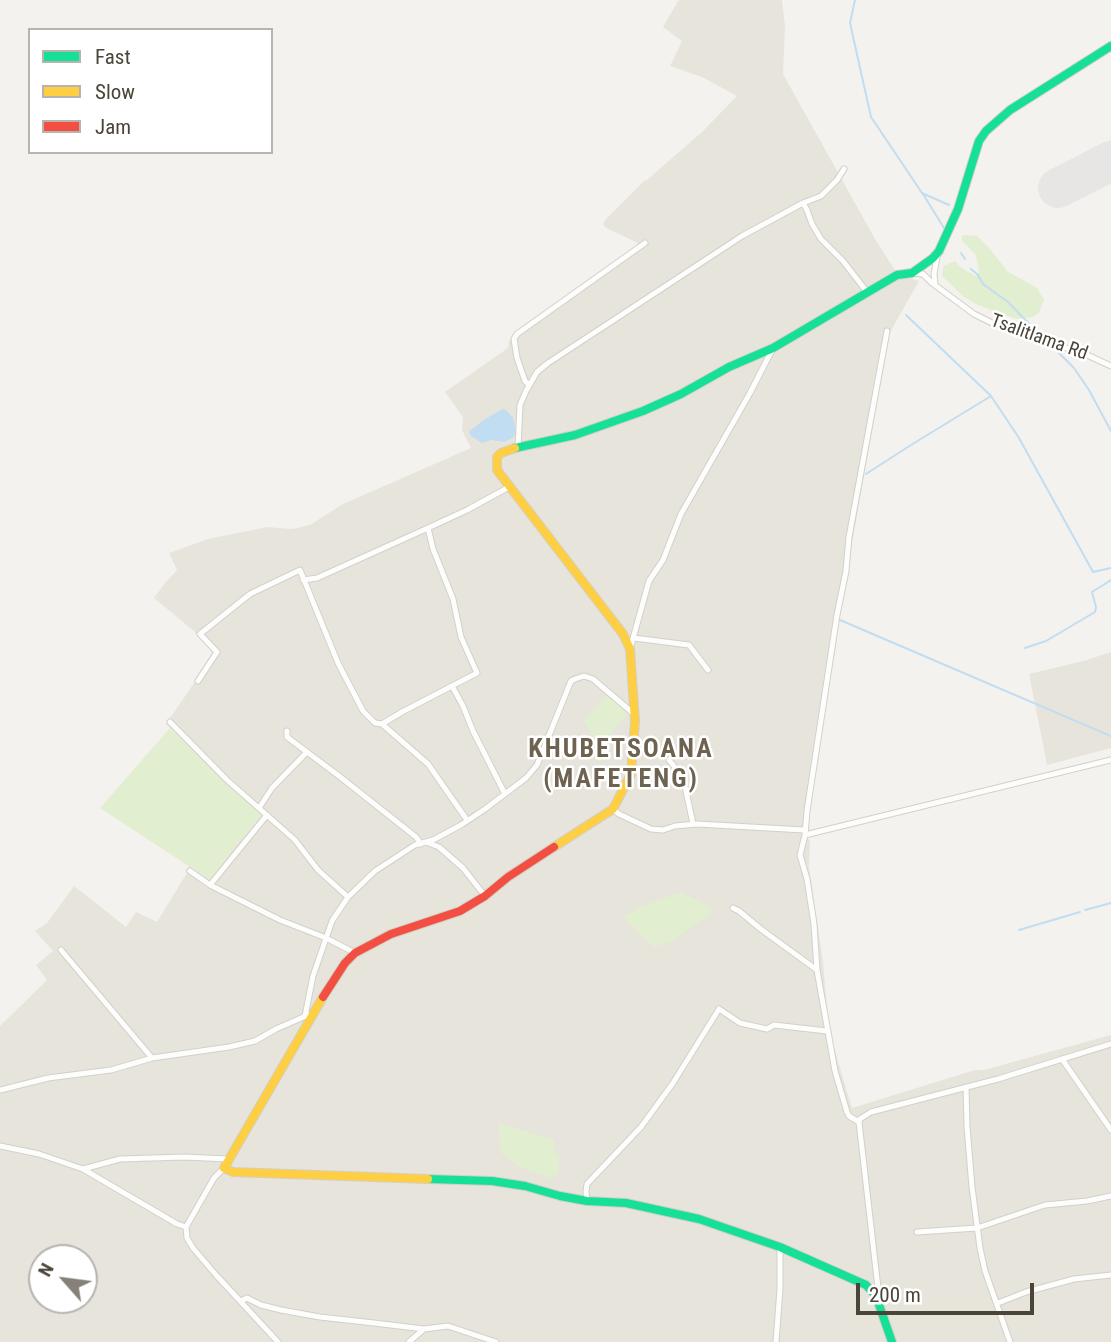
<!DOCTYPE html>
<html>
<head>
<meta charset="utf-8">
<style>
  body { margin:0 }
  #map { position:relative; width:1111px; height:1342px; overflow:hidden; background:#f4f2ee; font-family:"Roboto Condensed",sans-serif }
  canvas { display:block }
  .legend { position:absolute; left:28px; top:28px; width:245px; height:126px; box-sizing:border-box; background:#fff; border:2px solid #b7b4b0; margin:0; padding:9px 12px; list-style:none; font-size:21px; color:#4b4439 }
  .legend li { display:flex; align-items:center; gap:14px; height:35px }
  .legend b { width:35px; border:2px solid #b7b4b0 }
  .north { position:absolute; left:28px; top:1244px; width:70px; height:70px; box-sizing:border-box; background:#fff; border:2px solid #b7b4b0; border-radius:50%; rotate:298deg; font-size:19px; font-weight:700; line-height:28px; text-align:center; color:#4b4439 }
  .north::after { content:''; display:block; margin:auto; width:24px; height:32px; background:#868178; clip-path:polygon(50% 0,100% 100%,50% 72%,0 100%) }
  .scale { position:absolute; left:856px; top:1283px; width:178px; height:32px; box-sizing:border-box; border:4px solid #4b4439; border-top:0; padding-left:9px; font-size:21px; line-height:24px; white-space:nowrap; color:#4b4439; -webkit-text-stroke:5px #fff; paint-order:stroke }
</style>
</head>
<body>
<div id="map">
<canvas width="1111" height="1342"></canvas>
<ul class="legend">
<li><b style="height:9px;background:#16e098"></b>Fast</li>
<li><b style="height:9px;background:#ffcf43"></b>Slow</li>
<li><b style="height:9px;background:#f24e42"></b>Jam</li>
</ul>
<div class="north">N</div>
<div class="scale">200 m</div>
</div>
<script>
const ctx = document.querySelector('canvas').getContext('2d');
ctx.lineJoin = 'round';
function fill(path, color) { ctx.fillStyle = color; ctx.fill(path, 'evenodd'); }
const poly = rows => new Path2D(rows.map(r => 'M' + r).join(''));
function trace(path, color, width, dash) { ctx.strokeStyle = color; ctx.lineWidth = width; ctx.lineCap = dash ? 'butt' : 'round'; ctx.setLineDash(dash || []); ctx.stroke(path); }
function drawText(font, color, halo, rows, align = 'center') {
  ctx.font = font + ' "Roboto Condensed",sans-serif'; ctx.lineWidth = 5; ctx.setLineDash([]); ctx.textBaseline = 'middle'; ctx.strokeStyle = halo; ctx.fillStyle = color; for (const [text, x, y, turn = 0] of rows) {
    ctx.save(); ctx.translate(x, y); ctx.rotate((+turn || 0) * Math.PI / 180); ctx.textAlign = isNaN(turn) ? turn : align; if (halo) ctx.strokeText(text, 0, 0); ctx.fillText(text, 0, 0); ctx.restore();
  }
}
fill(poly([
  [681,0,782,0,785,27,783,74,875,239,896,272,901,278,909,278,919,281,889,334,840,611,836,646,816,757,807,837,810,841,809,867,823,962,829,1031,852,1108,975,1070,984,1070,1111,1035,1111,1342,0,1342,0,1026,47,980,36,965,53,951,35,931,47,923,74,886,126,927,136,912,157,922,187,873,186,870,189,866,210,880,238,842,263,816,166,724,214,654,194,631,154,598,165,583,177,570,169,553,208,539,267,527,292,529,310,525,343,504,471,448,462,430,463,417,445,392,508,348,509,341,520,328,633,250,638,243,606,228,603,224,606,219,644,181,647,180,702,132,737,96,702,77,670,66,682,41,663,27,678,1],
  [42,1258,84,1258,84,1300,42,1300],
  [1111,652,1111,748,1047,765,1029,674,1087,660]
]), '#e7e4dc');
fill(poly([
  [963,235,977,236,991,250,1007,271,1037,288,1044,300,1039,313,1033,317,1017,319,1001,314,976,304,964,297,942,276,943,266,955,261,960,267,975,276,978,275,979,269,975,254,961,240],
  [608,695,629,713,605,739,608,748,600,763,584,750,591,734,584,720],
  [170,728,263,816,238,842,210,880,100,808],
  [680,892,706,904,713,912,670,942,654,947,623,917,637,909],
  [498,1123,554,1140,554,1152,559,1156,559,1170,553,1179,517,1166,501,1153]
]), '#e1eecf');
fill(poly([
  [503,409,507,411,513,418,516,430,513,438,504,442,492,440,482,443,471,436,469,432,471,430,485,419]
]), '#c0ddf1');
trace(poly([
  [855,0,850,23,871,117,922,193,949,205],
  [923,194,944,228],
  [961,253,965,259],
  [971,269,978,275,983,284,1008,302,1038,333],
  [906,315,991,396,1019,438,1093,572,1111,568],
  [1052,346,1074,368,1089,390,1111,431],
  [866,474,911,445,991,396],
  [840,620,1111,736],
  [1025,648,1046,641,1095,612,1096,607,1092,592,1111,580],
  [1085,910,1111,903],
  [1019,930,1080,912]
]), '#c0ddf1', 2);
trace(poly([
  [1058,188,1111,161]
]), '#e8e6e4', 40);
const street = poly([
  [803,203,807,210,812,224,821,239,843,261,867,292],
  [912,273,923,274,932,283,974,314,992,323,1087,355,1111,366],
  [935,284,934,274,937,257],
  [529,385,525,381,517,358,514,339,517,334,645,243],
  [518,448,520,405,526,391,537,372,548,363,742,236,803,203,821,196,837,180,844,169],
  [303,580,317,578,428,528,467,510,509,487],
  [634,638,689,645,708,670],
  [630,649,649,581,663,560,681,514,750,393,772,350],
  [198,681,217,652,200,634,250,594,300,570,338,663,363,711,375,723,382,724,428,764,467,820],
  [452,686,463,706,473,731,505,794],
  [170,722,227,780,295,840,318,870,348,897],
  [382,724,402,712,477,673,461,637,453,599,433,549,428,528],
  [287,731,287,737,339,776,416,837,421,844],
  [669,760,683,777,693,824],
  [259,808,272,788,306,753],
  [613,809,619,814,651,829,663,830,675,826,697,824,804,830],
  [805,835,1111,760],
  [426,842,439,847,463,868,485,896],
  [190,871,210,885,280,920,326,938,355,953],
  [210,885,267,815],
  [733,908,739,911,762,930,817,970],
  [61,950,152,1058],
  [305,1016,313,976,332,921,348,897,375,871,415,845,433,840,461,825,485,809,526,778,537,765,571,681,575,679,584,676,593,679,634,714],
  [1062,1059,1111,1130],
  [966,1087,967,1127,972,1187,980,1248,985,1271,1010,1342],
  [0,1090,48,1078,111,1070,152,1058,229,1047,255,1041,276,1029,308,1015],
  [859,1122,849,1116,847,1112,835,1071,817,970,814,924,807,879,800,855,805,835,807,811,837,615,846,571,849,537,887,331],
  [0,1146,39,1154,83,1169,177,1224,186,1227],
  [224,1168,214,1178,186,1227,187,1238,193,1248,216,1275,278,1342],
  [83,1169,120,1159,184,1157,228,1159],
  [587,1201,586,1192,587,1184,641,1127,673,1083,719,1009,740,1023,767,1029,774,1025,827,1031],
  [917,1232,977,1228,1045,1205,1087,1201,1111,1196],
  [876,1296,878,1288,859,1122,860,1119,871,1112,998,1079,1111,1044],
  [241,1301,247,1298,261,1305,281,1310,320,1317,374,1323,424,1329,448,1326,496,1342],
  [998,1303,1026,1292,1074,1279,1111,1275],
  [409,1342,424,1329],
  [776,1342,780,1289,780,1247]
]);
const fast = poly([
  [515,448,575,435,643,411,681,394,729,367,773,348,897,275,912,273,933,258,939,251,958,209,979,141,986,131,1010,110,1111,46],
  [428,1179,492,1181,525,1186,560,1196,587,1201,626,1203,699,1219,780,1247,866,1285,876,1296,892,1342]
]);
const slow = poly([
  [515,448,501,453,497,457,497,470,623,634,630,649,635,721,631,774,613,809,554,847],
  [323,997,224,1168,233,1172,428,1179]
]);
const jam = poly([
  [323,997,345,963,355,953,391,934,460,911,485,896,508,877,554,847]
]);
trace(street, '#d2d0cb', 7);
trace(fast, '#d3cfc5', 10);
trace(slow, '#d3cfc5', 10);
trace(jam, '#d3cfc5', 10);
trace(street, '#fdfdfc', 5);
trace(fast, '#16e098', 8);
trace(slow, '#ffcf43', 8);
trace(jam, '#f24e42', 8);
drawText('19px', '#4b4439', '#fff', [
  ["Tsalitlama Rd",1039,338,20]
]);
ctx.letterSpacing = '2px';
drawText('bold 26px', '#6e6250', '#fff', [
  ["KHUBETSOANA",621,750],
  ["(MAFETENG)",621,780]
]);
ctx.letterSpacing = '0px';
</script>
</body>
</html>
